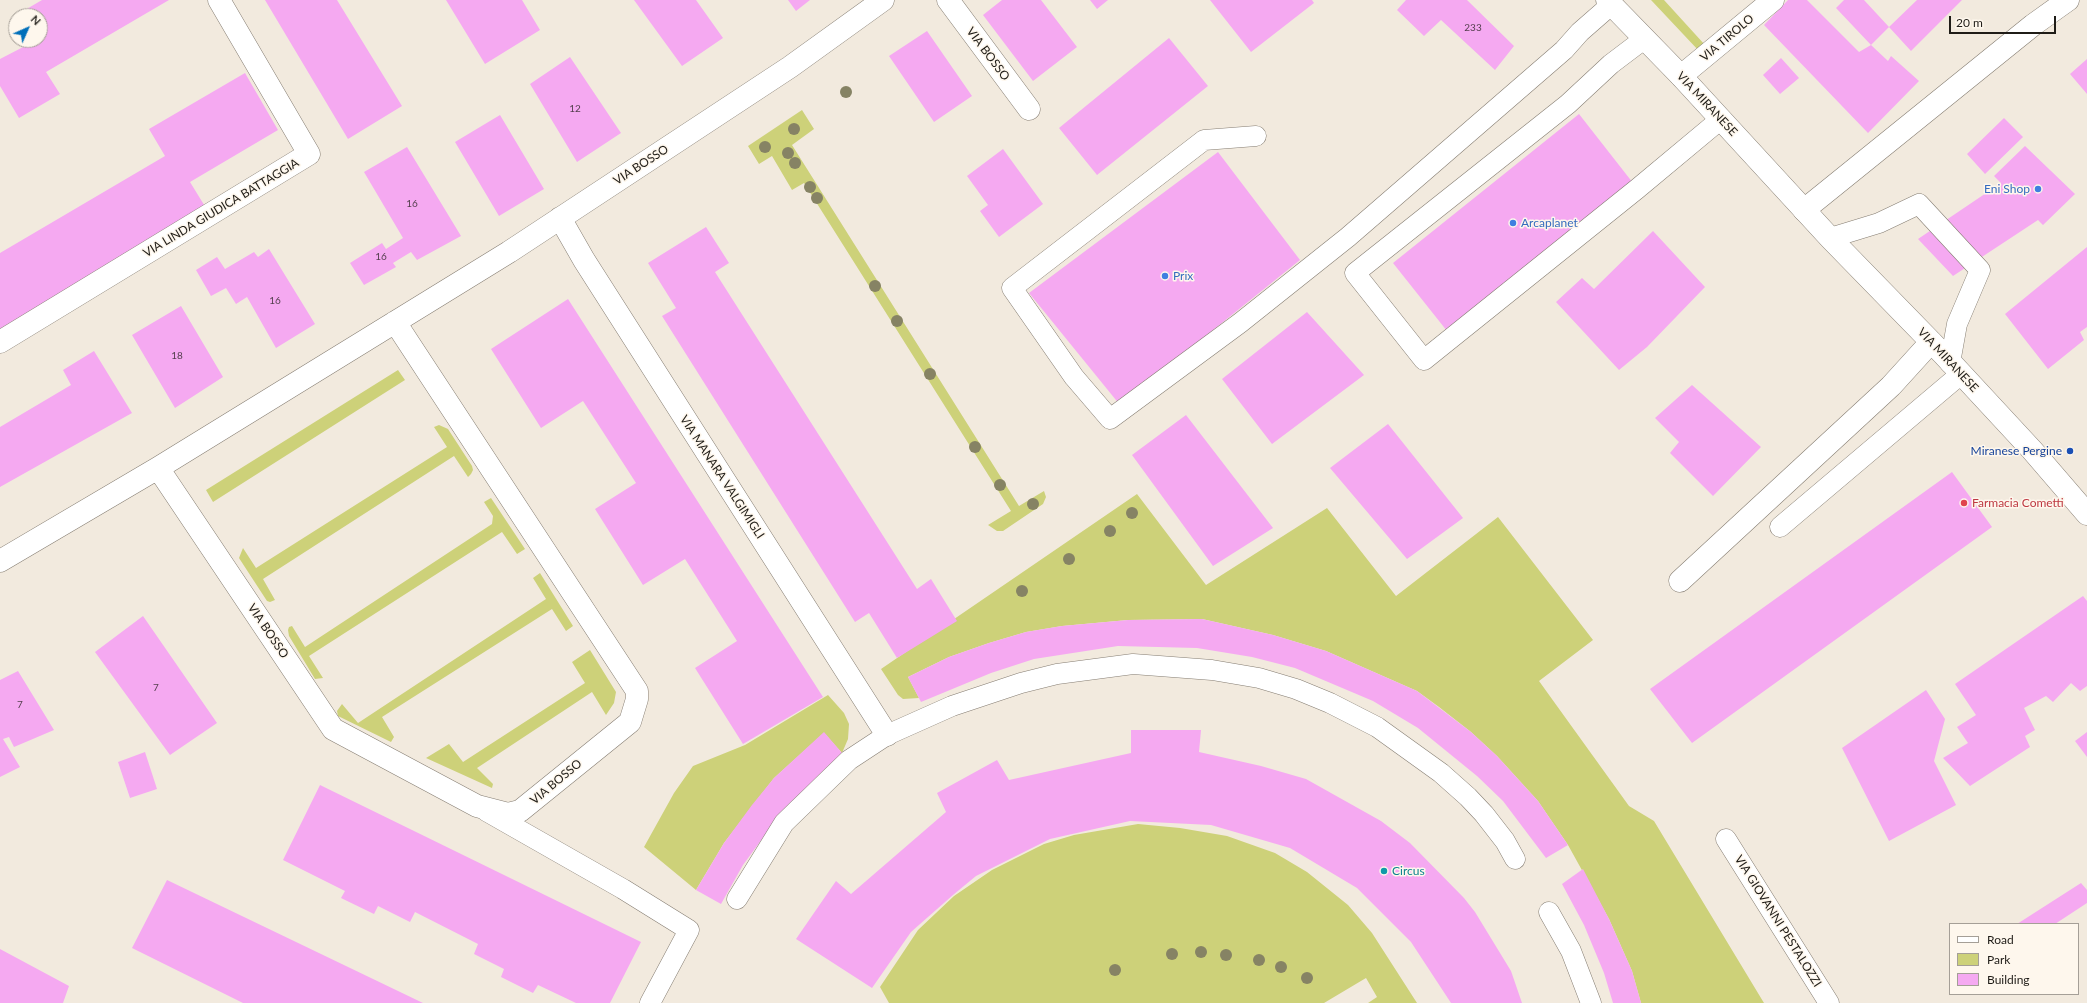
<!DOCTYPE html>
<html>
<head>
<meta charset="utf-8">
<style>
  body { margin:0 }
  #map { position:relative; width:2087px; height:1003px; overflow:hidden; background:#f2eade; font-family:Lato,sans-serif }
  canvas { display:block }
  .legend { position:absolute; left:1949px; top:923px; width:130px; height:72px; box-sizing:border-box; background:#fef7ed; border:1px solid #a59f97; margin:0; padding:5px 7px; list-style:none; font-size:12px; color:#1f1c17 }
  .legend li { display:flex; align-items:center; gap:8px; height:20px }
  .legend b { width:20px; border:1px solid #a59f97 }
  .north { position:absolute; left:8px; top:8px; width:40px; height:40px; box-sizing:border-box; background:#fef7ed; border:1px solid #a59f97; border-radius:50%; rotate:45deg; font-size:11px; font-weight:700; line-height:16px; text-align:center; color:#1f1c17 }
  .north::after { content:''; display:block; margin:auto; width:14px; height:18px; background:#006fba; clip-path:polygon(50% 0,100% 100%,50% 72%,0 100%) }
  .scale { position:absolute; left:1949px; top:16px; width:107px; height:18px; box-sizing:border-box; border:2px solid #1f1c17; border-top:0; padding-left:5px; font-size:12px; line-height:14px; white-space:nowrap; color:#1f1c17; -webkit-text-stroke:3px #fef7ed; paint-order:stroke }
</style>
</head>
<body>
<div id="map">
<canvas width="2087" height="1003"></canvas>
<ul class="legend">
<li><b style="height:5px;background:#fff"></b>Road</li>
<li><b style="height:11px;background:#cdd179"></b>Park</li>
<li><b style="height:11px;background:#f5a9f1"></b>Building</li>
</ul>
<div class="north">N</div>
<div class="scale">20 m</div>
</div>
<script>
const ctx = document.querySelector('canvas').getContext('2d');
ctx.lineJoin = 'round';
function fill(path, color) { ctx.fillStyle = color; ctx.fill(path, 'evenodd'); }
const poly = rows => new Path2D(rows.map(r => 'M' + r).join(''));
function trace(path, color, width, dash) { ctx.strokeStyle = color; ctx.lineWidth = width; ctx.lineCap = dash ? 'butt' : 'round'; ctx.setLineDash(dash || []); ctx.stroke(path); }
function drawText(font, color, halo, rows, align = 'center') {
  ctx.font = font + ' Lato,sans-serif'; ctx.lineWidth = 3; ctx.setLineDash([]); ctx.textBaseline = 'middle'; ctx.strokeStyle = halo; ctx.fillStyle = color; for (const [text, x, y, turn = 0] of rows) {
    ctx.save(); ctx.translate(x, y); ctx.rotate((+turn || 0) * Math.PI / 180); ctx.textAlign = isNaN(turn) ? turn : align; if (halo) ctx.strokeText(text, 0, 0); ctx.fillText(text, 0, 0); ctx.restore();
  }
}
fill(poly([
  [1651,0,1664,0,1705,45,1699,51],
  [802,110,814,129,792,145,1019,506,1044,491,1046,497,1043,504,1003,531,997,531,988,525,1011,511,804,183,792,190,772,156,759,164,748,146],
  [398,370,405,380,213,502,206,490],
  [439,425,448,429,472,466,473,470,471,474,468,477,454,456,263,579,275,600,270,602,267,601,239,558,243,548,256,568,447,447,434,427],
  [1137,494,1206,585,1327,508,1396,596,1498,517,1593,640,1539,681,1629,806,1654,821,1764,1003,1641,1003,1632,971,1609,919,1568,845,1538,801,1497,756,1471,732,1439,707,1417,691,1326,651,1273,635,1202,619,1128,620,1062,626,1026,632,989,643,949,657,908,677,919,698,903,699,898,695,881,669],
  [491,498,525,549,517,554,502,532,309,656,323,678,315,679,289,636,288,630,289,627,292,626,305,647,492,524,493,516,484,502],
  [540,573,573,626,566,631,552,609,382,717,394,737,391,742,338,716,337,711,342,704,358,723,546,599,533,578],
  [590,650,616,692,614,703,606,715,592,692,477,768,493,784,492,788,426,758,449,744,463,762,585,683,572,662],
  [828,695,844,713,849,724,848,739,842,753,824,733,774,778,724,843,696,890,644,847,674,793,693,766,745,745],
  [1138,824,1180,828,1227,836,1275,853,1307,872,1348,905,1372,933,1417,1003,1368,1003,1377,997,1366,978,1324,1003,889,1003,880,987,918,930,954,896,992,870,1044,844,1074,835]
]), '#cdd179');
fill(poly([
  [42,0,169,0,46,72,60,94,19,118,0,86,0,59,29,44,27,40,40,40,40,16,16,16,16,22,13,17],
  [265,0,337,0,402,106,348,139],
  [446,0,522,0,540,30,485,64],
  [634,0,696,0,723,38,682,66],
  [788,0,810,0,796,11],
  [1002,0,1041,0,1077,47,1033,81,983,15],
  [1090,0,1108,0,1097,9],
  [1210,0,1312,0,1314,3,1251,52],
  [1406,0,1467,0,1514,46,1495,70,1441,20,1424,36,1397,10],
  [1788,0,1807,0,1859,52,1871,45,1888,61,1891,56,1919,81,1868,133,1764,25],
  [1844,0,1864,0,1889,27,1871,45,1836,8],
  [1917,0,1962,0,1911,51,1889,27],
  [927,31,972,96,934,122,889,56],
  [1169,38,1208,86,1097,175,1059,128],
  [570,57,621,133,577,162,530,84],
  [1781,58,1799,78,1780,94,1763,75],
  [2087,59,2087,94,2070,74],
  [245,73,278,130,190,182,206,208,0,329,0,253,165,156,149,129],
  [1579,114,1633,183,1447,331,1393,263],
  [500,115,544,189,499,216,455,142],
  [2004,118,2023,137,1985,174,1967,154],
  [2025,146,2075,194,2043,225,2038,220,1953,276,1918,239,2001,183,1994,176],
  [407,147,461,236,417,260,411,252,393,263,396,267,364,285,350,263,382,243,386,249,403,238,364,172],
  [1003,149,1043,204,999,237,980,211,988,205,967,176],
  [1218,152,1300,260,1120,405,1029,293],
  [706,227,729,263,715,272,917,589,931,579,957,621,897,658,869,613,855,622,662,316,676,308,648,263],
  [1653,231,1705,287,1647,347,1619,370,1556,302,1582,278,1594,289],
  [2087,247,2087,327,2080,332,2084,340,2048,369,2005,314],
  [269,249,315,324,276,348,247,297,236,304,226,288,211,296,196,270,217,257,225,269,254,252,258,257],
  [568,299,823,697,743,744,695,668,737,641,685,559,643,585,595,509,636,483,583,401,541,428,491,349],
  [181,306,223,377,175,408,132,335],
  [1307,312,1364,375,1272,444,1222,379],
  [94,351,132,413,0,487,0,427,71,385,63,370],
  [1692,385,1761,447,1713,496,1670,453,1679,442,1655,418],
  [1186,415,1273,528,1213,566,1132,455],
  [1388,424,1463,518,1407,559,1330,468],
  [1952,472,1992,527,1692,743,1650,689],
  [2083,596,2087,601,2087,686,2080,691,2071,683,2053,702,2046,696,2024,708,2035,730,2025,736,2030,747,1970,786,1943,758,1968,743,1957,727,1976,715,1955,684],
  [143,616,217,723,170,755,95,652],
  [1202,619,1273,635,1326,651,1417,691,1471,732,1497,756,1538,801,1568,845,1546,858,1503,801,1477,776,1418,728,1373,701,1295,668,1252,657,1197,648,1118,646,1034,659,991,673,921,702,908,677,949,657,989,643,1026,632,1062,626,1128,620],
  [18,671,54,730,14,747,9,737,3,739,20,767,0,777,0,680],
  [1926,690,1945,719,1934,761,1956,805,1889,841,1842,748],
  [1131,730,1201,730,1199,752,1261,766,1306,779,1381,821,1410,843,1464,898,1475,912,1511,971,1522,1003,1451,1003,1411,942,1357,888,1290,848,1211,825,1130,821,1050,839,976,876,953,895,911,932,872,988,796,939,836,881,851,894,946,812,937,793,997,760,1009,780,1131,753],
  [824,732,842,753,784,809,743,865,721,904,696,890,724,843,752,805,774,778],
  [2087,732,2087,757,2075,741],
  [145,752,157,789,130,798,118,762],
  [320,785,641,942,610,1003,576,1003,538,985,533,993,501,977,504,969,474,954,478,944,415,912,410,922,378,906,374,914,341,898,345,891,283,860],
  [1583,869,1609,919,1632,971,1641,1003,1613,1003,1604,973,1584,925,1562,884],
  [167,880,423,1003,243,1003,132,948],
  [2081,883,2087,890,2087,903,2055,924,2017,924],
  [0,949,69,986,63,1003,0,1003]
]), '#f5a9f1');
const service = poly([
  [1644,39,1611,64,1568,104,1355,273,1424,360,1637,189,1721,119],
  [1256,136,1204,140,1012,288,1074,377,1110,419,1240,323,1348,237,1564,50,1580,32,1612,4],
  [1830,238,1879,223,1919,204,1980,270,1957,324,1950,363],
  [1780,527,1961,374],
  [486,811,623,889,689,930,650,1003],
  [1726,839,1829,1003],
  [737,899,784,823,849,760,887,735,952,706,1021,683,1057,674,1133,664,1212,670,1259,678,1296,689,1330,703,1377,727,1441,773,1468,797,1484,814,1505,841,1515,859],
  [1549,912,1571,951,1591,1003]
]);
const minor = poly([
  [948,0,1029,109],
  [1681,76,1773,0],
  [1804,210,2033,25,2068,0],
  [560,218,584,260,887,735],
  [0,342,309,154,219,0],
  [158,468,333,729,477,806,508,814,520,811,630,722,637,699,637,691,395,322],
  [0,561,158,468,509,252,790,67,883,0],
  [1680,581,1891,386,1931,342]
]);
const tertiary = poly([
  [1607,0,1681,76,1830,238,1943,354,2032,450,2087,514]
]);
trace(service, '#857d72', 21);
trace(minor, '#857d72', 23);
trace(tertiary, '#857d72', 23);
trace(service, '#fff', 20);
trace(minor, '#fff', 22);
trace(tertiary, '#fff', 22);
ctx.fillStyle = '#868364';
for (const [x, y] of [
  [846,92],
  [794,129],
  [765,147],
  [788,153],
  [795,163],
  [810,187],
  [817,198],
  [875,286],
  [897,321],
  [930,374],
  [975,447],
  [1000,485],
  [1033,504],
  [1132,513],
  [1110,531],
  [1069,559],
  [1022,591],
  [1201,952],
  [1172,954],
  [1226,955],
  [1259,960],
  [1281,967],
  [1115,970],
  [1307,978]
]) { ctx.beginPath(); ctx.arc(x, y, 6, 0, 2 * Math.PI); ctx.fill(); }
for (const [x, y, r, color] of [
  [2038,189,4,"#3f7fe0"],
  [1513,223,4,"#3f7fe0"],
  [1165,276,4,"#3f7fe0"],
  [2070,451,4,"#1a4fb4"],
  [1964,503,4,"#e0444e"],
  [1384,871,4,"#0f9aa8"]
]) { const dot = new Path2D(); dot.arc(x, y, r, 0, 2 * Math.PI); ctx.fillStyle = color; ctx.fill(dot); trace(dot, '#fef7ed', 1.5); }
drawText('10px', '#543f4e', null, [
  ["233",1473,28],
  ["12",575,109],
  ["16",412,204],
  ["16",381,257],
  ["16",275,301],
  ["18",177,356],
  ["7",156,688],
  ["7",20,705]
]);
drawText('12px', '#1f1c17', '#fef7ed', [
  ["VIA TIROLO",1727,38,-40],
  ["VIA BOSSO",988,54,53],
  ["VIA MIRANESE",1707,104,47],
  ["VIA BOSSO",641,165,-33],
  ["VIA LINDA GIUDICA BATTAGGIA",221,208,-31],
  ["VIA MIRANESE",1948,360,47],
  ["VIA MANARA VALGIMIGLI",722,477,57],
  ["VIA BOSSO",268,631,56],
  ["VIA BOSSO",556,782,-40],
  ["VIA GIOVANNI PESTALOZZI",1778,921,58]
]);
drawText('12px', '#366cbe', '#fef7ed', [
  ["Eni Shop",2030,189,"right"],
  ["Arcaplanet",1521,223],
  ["Prix",1173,276]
], 'left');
drawText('12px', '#164399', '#fef7ed', [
  ["Miranese Pergine",2062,451]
], 'right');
drawText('12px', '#be3a42', '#fef7ed', [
  ["Farmacia Cometti",1972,503]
], 'left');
drawText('12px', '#0d838f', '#fef7ed', [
  ["Circus",1392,871]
], 'left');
</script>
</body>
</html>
